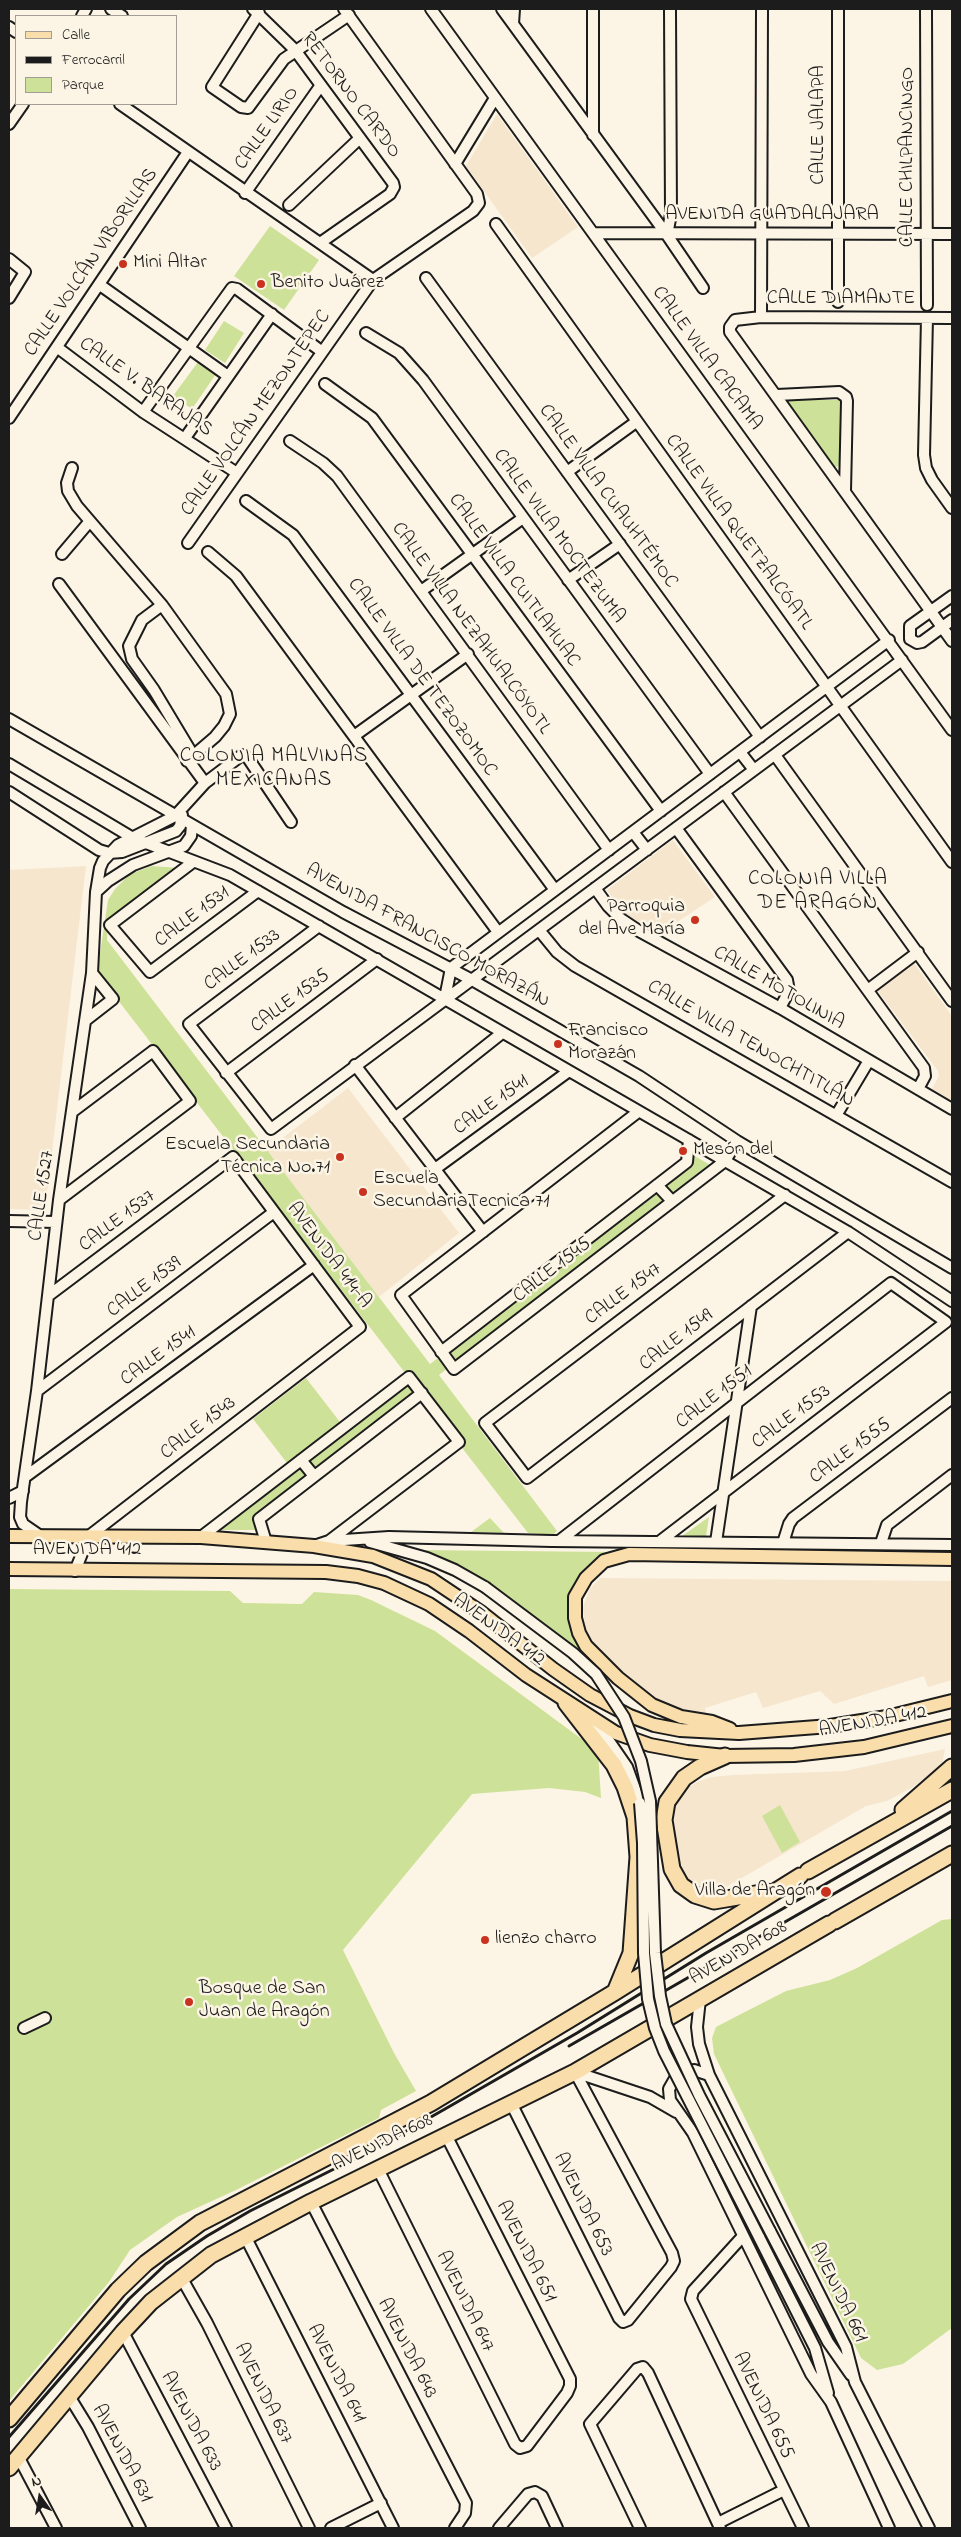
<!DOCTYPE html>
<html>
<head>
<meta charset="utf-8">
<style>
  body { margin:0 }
  #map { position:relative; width:961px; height:2537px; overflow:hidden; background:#fcf5e5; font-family:"Indie Flower",sans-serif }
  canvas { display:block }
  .frame { position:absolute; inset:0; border:10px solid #1c1c1c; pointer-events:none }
  .legend { position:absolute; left:15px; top:15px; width:162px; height:90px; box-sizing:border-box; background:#fcf5e5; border:1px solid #a29e95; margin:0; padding:6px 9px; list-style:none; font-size:15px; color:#1c1c1c }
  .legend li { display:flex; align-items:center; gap:10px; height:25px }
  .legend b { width:25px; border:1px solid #a29e95 }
  .north { position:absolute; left:15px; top:2472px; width:50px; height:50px; -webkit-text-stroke:4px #fcf5e5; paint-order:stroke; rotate:347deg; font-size:14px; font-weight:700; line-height:20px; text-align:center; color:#1c1c1c }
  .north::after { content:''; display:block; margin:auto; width:18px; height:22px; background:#1c1c1c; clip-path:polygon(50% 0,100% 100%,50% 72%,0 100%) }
</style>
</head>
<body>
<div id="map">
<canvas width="961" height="2537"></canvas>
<div class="frame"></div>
<ul class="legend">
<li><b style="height:6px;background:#f9deab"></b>Calle</li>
<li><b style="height:6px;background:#1c1c1c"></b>Ferrocarril</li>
<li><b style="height:14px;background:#cde298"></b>Parque</li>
</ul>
<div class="north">N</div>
</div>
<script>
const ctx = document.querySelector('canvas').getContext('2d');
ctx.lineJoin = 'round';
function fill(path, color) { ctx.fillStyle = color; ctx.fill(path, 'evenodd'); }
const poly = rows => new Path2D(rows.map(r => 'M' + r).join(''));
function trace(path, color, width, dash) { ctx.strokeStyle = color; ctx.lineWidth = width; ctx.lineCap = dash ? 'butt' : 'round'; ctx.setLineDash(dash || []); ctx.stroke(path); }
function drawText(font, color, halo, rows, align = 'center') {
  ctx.font = font + ' "Indie Flower",sans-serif'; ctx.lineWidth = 5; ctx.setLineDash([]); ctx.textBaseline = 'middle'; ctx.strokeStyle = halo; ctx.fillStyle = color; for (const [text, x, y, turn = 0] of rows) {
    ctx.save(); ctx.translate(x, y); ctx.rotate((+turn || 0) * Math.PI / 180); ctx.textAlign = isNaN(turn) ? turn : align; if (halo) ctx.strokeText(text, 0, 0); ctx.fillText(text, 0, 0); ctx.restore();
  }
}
fill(poly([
  [497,114,578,227,532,258,466,166],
  [673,840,715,897,659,934,626,915,607,890],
  [86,866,45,1210,9,1209,9,870],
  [914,963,952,1016,952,1101,932,1089,939,1076,938,1071,877,990],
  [348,1088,459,1233,379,1297,267,1150],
  [600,1578,952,1581,952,1680,928,1687,924,1676,834,1704,820,1691,763,1708,756,1692,705,1708,706,1714,685,1713,658,1702,629,1679,591,1644,585,1630,583,1607,590,1589],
  [945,1749,942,1765,913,1787,887,1801,866,1806,709,1897,696,1891,678,1870,670,1827,674,1807,685,1790,697,1782,711,1777,734,1775,845,1771]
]), '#f6e6ce');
fill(poly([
  [270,226,319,260,284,310,234,276],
  [224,321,244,333,225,363,205,350],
  [198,362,216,374,192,409,173,396],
  [785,400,840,400,842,462,837,467,831,466],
  [152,866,180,868,108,923,107,940,430,1364,689,1165,693,1155,712,1166,439,1375,557,1531,553,1535,528,1533,418,1391,255,1515,254,1522,256,1530,214,1530,409,1378,97,973,108,900,115,889,130,874],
  [306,1378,340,1422,287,1463,253,1419],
  [709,1517,706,1536,682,1536],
  [490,1518,504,1533,471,1532],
  [417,1550,612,1552,593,1565,571,1625,580,1650,489,1584,454,1564],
  [9,1589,230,1591,243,1603,302,1604,314,1592,358,1595,371,1600,435,1631,598,1751,601,1798,585,1792,549,1788,472,1794,343,1950,394,2053,416,2091,381,2110,379,2118,236,2190,177,2217,130,2250,109,2282,9,2401],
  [780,1805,800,1842,782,1853,762,1816],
  [952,1919,952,2328,903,2364,877,2370,861,2358,714,2054,712,2038,716,2027,739,2015,786,1991,830,1980,857,1968,942,1920]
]), '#cde298');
const minor = poly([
  [111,9,122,16],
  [253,9,295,50,393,183,394,187,390,194,320,243],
  [431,9,952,730],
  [502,9,667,235,703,288],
  [593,9,593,135],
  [838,9,838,302],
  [926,9,927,305],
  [259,13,212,87,241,107,248,108,284,59,349,15],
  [82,16,86,9],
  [513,24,514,9],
  [9,27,16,32],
  [120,104,373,280],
  [9,124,23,104],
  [455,164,495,98],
  [245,193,321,85],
  [289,205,360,138],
  [496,224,952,862],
  [593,233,952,234],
  [667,235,671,214,670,9],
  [9,259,25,272,9,298],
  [426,278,760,737],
  [100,285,228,376],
  [761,317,762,9],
  [927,318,924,455,926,468,932,480,952,508],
  [952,318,761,317,735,320,730,327,730,332,952,641],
  [366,333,399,353,423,380,710,774],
  [58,348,143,412,237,473],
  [325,384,372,418,661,811],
  [777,395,839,392,846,397,847,401,845,491],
  [143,412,232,288,237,289,321,351],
  [9,418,188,152],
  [185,438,272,314],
  [290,441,323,463,337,476,609,850],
  [72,468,67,483,68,491,77,506,162,605,226,694,230,714,224,726,215,737,187,761],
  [567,472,636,422],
  [246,501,293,535,555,890],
  [188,543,373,280,473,211,479,203,477,194,344,9],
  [208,552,236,576,498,932],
  [62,554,90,521],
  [568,580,620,544],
  [59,584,205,783],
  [421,591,523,518],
  [952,596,910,626,910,639,917,643,922,642,952,620],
  [162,605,142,620,129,646,132,659,154,690,193,755],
  [9,719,343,912,472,980,639,1076,737,1141,952,1268],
  [354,736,468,654],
  [740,752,754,770],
  [775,755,952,1001],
  [9,764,133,838,230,875,848,1232,952,1301],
  [9,792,99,850,109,853,122,852,176,831,180,826,182,815],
  [724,792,924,1068,925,1076,918,1089],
  [676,828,787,980,789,991,780,1008],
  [633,832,647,850],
  [193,862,110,925,150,972,258,891],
  [595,888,608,906,621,919,639,931,780,1008,952,1109],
  [96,892,108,881,133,865,184,846,191,836,192,826],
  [319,926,189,1024,271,1129,902,660],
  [539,930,557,952,575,966,952,1182],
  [869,989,918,952],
  [445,998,451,968,889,640],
  [86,1020,113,999,92,973],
  [355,1065,483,1232],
  [226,1073,377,959],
  [638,1112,401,1295,454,1369,725,1161,737,1141],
  [837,1114,868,1062],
  [395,1118,502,1033],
  [435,1169,569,1071],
  [657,1185,672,1201],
  [785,1195,485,1423,527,1478,848,1232],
  [59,1200,190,1101,153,1051,72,1112],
  [9,1221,56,1222],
  [48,1296,233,1157,360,1327,89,1536,75,1571],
  [441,1352,687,1162,689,1140],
  [37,1391,274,1212],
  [301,1460,314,1476],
  [25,1477,314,1265],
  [9,1498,23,1491],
  [39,1535,23,1524,20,1517,21,1502,37,1391,59,1200,92,973,96,892,100,868,103,861,118,845,175,816,205,783,242,755,248,758,291,822],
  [201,1537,409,1377,459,1442,329,1541],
  [559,1541,891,1283,946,1322,659,1542],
  [266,1542,259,1519,422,1393],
  [370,1542,427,1558,455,1570,485,1587],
  [716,1542,751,1306],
  [783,1543,789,1524,793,1518,952,1398],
  [881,1543,887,1525,952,1475],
  [314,1546,329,1541,389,1537,552,1541,952,1545],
  [591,1721,607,1738,627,1767,640,1803],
  [700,1999,697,2027,699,2044,709,2075,846,2347,855,2382,929,2528],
  [24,2028,45,2018],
  [575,2072,650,2097,676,2112],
  [709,2075,694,2070,677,2075,669,2089,670,2100,693,2133,811,2374,831,2402,889,2528],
  [511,2103,619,2318,623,2322,628,2320,671,2267,674,2261,672,2253,575,2072],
  [378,2169,515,2444,520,2448,527,2446,567,2393,570,2386,570,2379,446,2135],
  [311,2202,466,2503,465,2513,455,2528],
  [770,2231,828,2342,851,2375],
  [245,2236,393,2528],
  [743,2236,693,2291,691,2299,803,2528],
  [759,2237,815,2348,828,2393],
  [181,2277,207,2323,309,2528],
  [123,2332,226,2528],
  [69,2396,88,2427,140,2528],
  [18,2456,56,2528],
  [718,2523,784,2490],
  [331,2528,381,2503],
  [499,2528,528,2494,535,2492,542,2496,557,2528],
  [640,2528,590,2424,637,2369,643,2367,648,2373,720,2528]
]);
const major = poly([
  [9,1536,201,1537,314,1546,373,1556,431,1579,482,1613,553,1669,590,1695,630,1716,654,1725,680,1730,739,1733,830,1726,887,1717,952,1701],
  [9,1569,326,1572,358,1576,384,1583,429,1604,469,1631,526,1675,616,1733,650,1745,687,1752,725,1756,794,1755,864,1747,952,1726],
  [730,1729,712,1722,681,1717,652,1705,618,1678,586,1646,579,1633,575,1618,575,1597,586,1578,604,1561,629,1554,952,1559]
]);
const highway = poly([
  [566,1703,614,1765,625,1787,635,1817,638,1857,631,1953,615,1992],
  [725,1756,700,1767,684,1778,667,1802,664,1820,672,1869,681,1885,695,1895,714,1901,767,1892],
  [903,1810,952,1767],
  [808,1871,952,1790],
  [835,1921,952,1854],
  [9,2419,118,2290,146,2263,200,2223,431,2103,615,1992,800,1876],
  [9,2468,123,2332,151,2302,211,2255,311,2202,575,2072,829,1924]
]);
trace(minor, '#1c1c1c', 14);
trace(major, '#1c1c1c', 16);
trace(highway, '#1c1c1c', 19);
trace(minor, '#fcf5e5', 10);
trace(major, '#f9deab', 12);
trace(highway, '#f9deab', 15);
trace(poly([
  [569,2046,952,1826],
  [9,2437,129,2299,166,2264,207,2236,250,2211,378,2147,445,2109,577,2033,706,1953,952,1811]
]), '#1c1c1c', 3);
const minorBridge = poly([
  [485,1587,573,1653,596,1674,624,1717,641,1761,650,1801,655,1953,660,1996,666,2024,699,2095,770,2231],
  [640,1803,643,1843,644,1953,648,1999,655,2028,664,2051,759,2237]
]);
trace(minorBridge, '#1c1c1c', 14, []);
trace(minorBridge, '#fcf5e5', 10);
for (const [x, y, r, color] of [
  [123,264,5,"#c8321e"],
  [261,284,5,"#c8321e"],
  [695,920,5,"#c8321e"],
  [558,1044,5,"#c8321e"],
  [683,1151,5,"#c8321e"],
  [340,1157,5,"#c8321e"],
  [363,1192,5,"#c8321e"],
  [826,1892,6,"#c8321e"],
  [485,1940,5,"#c8321e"],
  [189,2002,5,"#c8321e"]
]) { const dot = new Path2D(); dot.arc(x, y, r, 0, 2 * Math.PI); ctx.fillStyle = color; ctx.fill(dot); trace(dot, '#fcf5e5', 2); }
drawText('20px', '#1c1c1c', '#fcf5e5', [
  ["RETORNO CARDO",350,96,53],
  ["CALLE JALAPA",820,125,-90],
  ["CALLE LIRIO",268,129,-55],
  ["CALLE CHILPANCINGO",909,157,-90],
  ["AVENIDA GUADALAJARA",772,216],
  ["CALLE VOLCÁN VIBORILLAS",92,263,-56],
  ["CALLE DIAMANTE",841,300],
  ["CALLE VILLA CACAMA",706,359,54],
  ["CALLE V. BARAJAS",145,388,35],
  ["CALLE VOLCÁN MEZONTEPEC",257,414,-55],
  ["CALLE VILLA CUAUHTÉMOC",607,497,54],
  ["CALLE VILLA QUETZALCÓATL",738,533,54],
  ["CALLE VILLA MOCTEZUMA",558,537,54],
  ["CALLE VILLA CUITLAHUAC",513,581,54],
  ["CALLE VILLA NEZAHUALCÓYOTL",470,629,54],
  ["CALLE VILLA DE TEZOZOMOC",421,678,54],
  ["CALLE 1531",193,918,-37],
  ["AVENIDA FRANCISCO MORAZÁN",427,937,29],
  ["CALLE 1533",243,961,-37],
  ["CALLE MOTOLINIA",778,989,30],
  ["CALLE 1535",291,1002,-37],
  ["CALLE VILLA TENOCHTITLÁN",750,1045,30],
  ["CALLE 1541",492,1106,-36],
  ["CALLE 1527",43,1196,-82],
  ["CALLE 1537",118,1222,-37],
  ["AVENIDA 414-A",328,1256,53],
  ["CALLE 1545",553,1271,-38],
  ["CALLE 1539",145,1288,-37],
  ["CALLE 1547",624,1295,-37],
  ["CALLE 1549",677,1341,-38],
  ["CALLE 1541",159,1357,-36],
  ["CALLE 1551",715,1398,-38],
  ["CALLE 1553",792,1418,-37],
  ["CALLE 1543",199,1429,-38],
  ["CALLE 1555",851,1452,-37],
  ["AVENIDA 412",87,1551],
  ["AVENIDA 412",498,1631,36],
  ["AVENIDA 412",873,1723,-10],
  ["AVENIDA 608",739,1954,-30],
  ["AVENIDA 608",383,2144,-26],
  ["AVENIDA 653",582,2205,64],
  ["AVENIDA 651",525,2252,63],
  ["AVENIDA 661",837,2293,64],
  ["AVENIDA 647",464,2302,64],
  ["AVENIDA 643",406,2349,63],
  ["AVENIDA 641",335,2374,63],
  ["AVENIDA 637",262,2394,64],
  ["AVENIDA 655",762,2406,64],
  ["AVENIDA 633",190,2422,62],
  ["AVENIDA 631",121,2454,62]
]);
drawText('20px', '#1c1c1c', '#fcf5e5', [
  ["Mini Altar",133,264],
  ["Benito Juárez",271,284],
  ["Parroquia",685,908,"right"],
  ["del Ave María",685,931,"right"],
  ["Francisco",568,1032],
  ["Morazán",568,1055],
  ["Escuela Secundaria",330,1146,"right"],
  ["Técnica No.71",330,1169,"right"],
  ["Mesón del",693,1151],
  ["Escuela",373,1180],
  ["SecundariaTecnica 71",373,1203],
  ["Villa de Aragón",815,1892,"right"],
  ["lienzo charro",495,1940],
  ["Bosque de San",199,1990],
  ["Juan de Aragón",199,2013]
], 'left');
ctx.letterSpacing = '1px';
drawText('21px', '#1c1c1c', '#fcf5e5', [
  ["COLONIA MALVINAS",274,758],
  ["MEXICANAS",274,782],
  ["COLONIA VILLA",818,881],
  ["DE ARAGÓN",818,905]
]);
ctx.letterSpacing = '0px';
</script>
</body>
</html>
